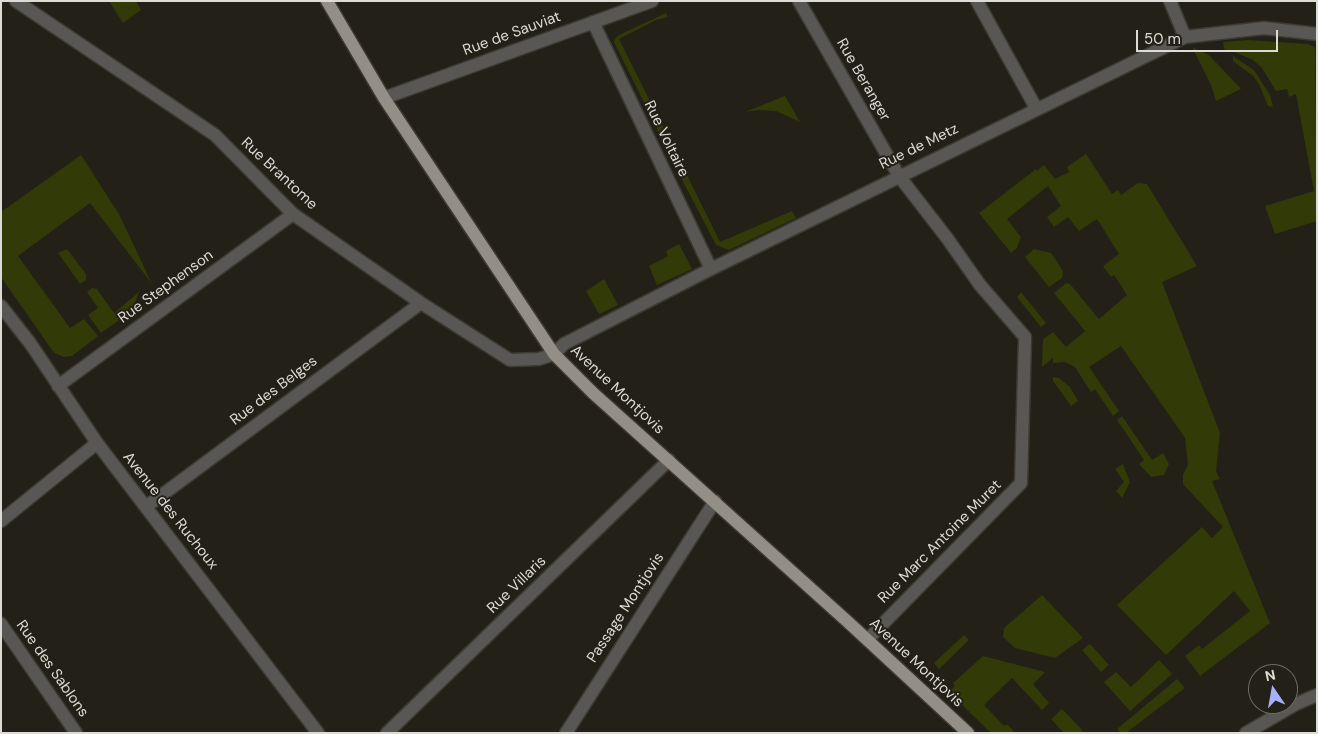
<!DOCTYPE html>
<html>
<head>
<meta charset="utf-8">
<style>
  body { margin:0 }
  #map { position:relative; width:1318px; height:734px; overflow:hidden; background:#222017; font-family:"DM Sans",sans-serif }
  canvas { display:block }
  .frame { position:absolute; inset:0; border:2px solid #dddbd5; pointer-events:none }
  .north { position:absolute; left:1248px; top:664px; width:50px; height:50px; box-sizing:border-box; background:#222017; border:1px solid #6d6b63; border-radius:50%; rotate:348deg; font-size:14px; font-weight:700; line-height:20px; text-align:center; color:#dddbd5 }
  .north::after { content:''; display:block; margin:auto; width:18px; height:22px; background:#a6b1fc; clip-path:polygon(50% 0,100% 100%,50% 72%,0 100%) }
  .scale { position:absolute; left:1136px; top:30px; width:142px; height:22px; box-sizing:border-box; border:2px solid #dddbd5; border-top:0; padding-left:6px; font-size:15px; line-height:18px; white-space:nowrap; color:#dddbd5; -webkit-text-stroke:4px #222017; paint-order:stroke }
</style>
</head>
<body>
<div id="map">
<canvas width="1318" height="734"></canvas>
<div class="frame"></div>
<div class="north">N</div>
<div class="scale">50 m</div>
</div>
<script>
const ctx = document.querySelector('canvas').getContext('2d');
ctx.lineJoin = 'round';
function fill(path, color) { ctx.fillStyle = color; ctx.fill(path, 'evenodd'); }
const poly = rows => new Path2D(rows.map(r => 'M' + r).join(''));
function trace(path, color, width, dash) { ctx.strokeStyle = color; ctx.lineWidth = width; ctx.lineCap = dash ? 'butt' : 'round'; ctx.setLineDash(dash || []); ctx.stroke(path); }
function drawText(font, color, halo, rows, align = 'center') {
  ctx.font = font + ' "DM Sans",sans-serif'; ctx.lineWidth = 4; ctx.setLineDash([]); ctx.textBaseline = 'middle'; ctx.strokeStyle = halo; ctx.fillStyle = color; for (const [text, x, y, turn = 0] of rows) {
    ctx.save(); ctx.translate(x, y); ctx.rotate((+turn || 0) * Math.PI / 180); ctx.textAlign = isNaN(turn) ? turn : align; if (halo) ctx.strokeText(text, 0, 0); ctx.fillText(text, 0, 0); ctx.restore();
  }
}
fill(poly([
  [109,1,136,1,141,10,123,23],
  [666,13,668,17,656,20,619,39,678,157,672,159,614,42,615,38,619,35],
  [1248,40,1308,44,1315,47,1317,221,1275,234,1265,206,1314,191,1296,94,1289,97,1287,89,1276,91,1262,68,1253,60,1232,51,1225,52,1223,42],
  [1192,47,1209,55,1241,89,1216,101,1211,85],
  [1233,56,1254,70,1270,95,1273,107,1268,106,1259,84,1253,76,1233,61],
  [785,96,800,122,776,111,758,110,745,112],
  [1086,154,1112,194,1118,190,1121,195,1138,183,1147,184,1197,266,1162,282,1220,433,1216,471,1220,479,1212,481,1270,623,1200,676,1185,656,1199,645,1202,649,1250,611,1234,591,1166,655,1117,605,1202,527,1212,538,1223,527,1183,484,1183,474,1188,465,1185,438,1121,346,1089,367,1119,411,1113,416,1095,389,1091,392,1075,367,1065,362,1053,363,1053,358,1042,367,1043,339,1053,332,1066,347,1085,331,1054,293,1066,283,1070,284,1099,319,1127,295,1114,275,1111,277,1103,266,1119,254,1097,219,1079,231,1068,217,1054,227,1047,217,1061,206,1048,186,1007,219,1021,237,1017,248,1011,253,979,213,1036,169,1037,171,1044,165,1055,179,1069,172,1067,167],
  [81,155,119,214,152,284,90,203,18,256,70,328,84,319,98,336,72,356,64,357,54,353,1,277,1,212],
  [686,173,720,242,792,211,796,218,729,250,716,245,680,176],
  [679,244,692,269,657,285,649,266,668,256,666,251],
  [67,249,86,274,86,280,80,284,58,253],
  [1034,249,1051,253,1063,271,1062,278,1049,287,1025,257],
  [604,279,618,305,599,314,586,291],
  [92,288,97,289,114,313,139,292,132,311,101,333,88,315,98,308,87,292],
  [1021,292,1046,323,1041,327,1017,297],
  [1053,377,1059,378,1070,387,1078,401,1071,406,1053,381],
  [1122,416,1152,460,1163,453,1169,464,1164,475,1151,477,1139,464,1144,460,1117,420],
  [1123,464,1130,482,1122,498,1116,491,1124,482,1115,469],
  [1042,595,1083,638,1055,658,1015,648,1003,637,1004,628],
  [964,635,969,640,939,669,934,663],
  [1090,644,1109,665,1101,672,1082,650],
  [983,656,1045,672,1033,684,1049,703,1042,710,1012,678,984,705,1004,726,1007,724,1015,733,991,733,949,692,955,686,953,683],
  [1159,660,1172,674,1130,711,1104,682,1116,672,1131,687],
  [1177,679,1185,688,1126,733,1120,733,1117,729],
  [1062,709,1083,731,1081,733,1064,733,1051,719]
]), '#323a07');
const minor = poly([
  [16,1,215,135,293,214,421,303,510,360,539,359,554,354,564,344,711,269,1185,37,1264,28,1317,34],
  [799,1,899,176,947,238,980,285,1025,337,1021,483,868,639],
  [977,1,1036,108],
  [1170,1,1185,37],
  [593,22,711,269],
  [384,98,652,1],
  [1,306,30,343,97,443,318,733],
  [58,386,293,214],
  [147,506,421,303],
  [1,521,97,443],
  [1,624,76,733],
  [387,733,669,460],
  [566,733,715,501],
  [1246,733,1296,704,1317,695]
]);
const major = poly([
  [327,1,384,98,554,354,593,393,848,622,968,733]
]);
trace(minor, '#3c3a32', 15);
trace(major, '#3c3a32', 15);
trace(minor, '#595753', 12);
trace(major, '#938f86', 12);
drawText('15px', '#dddbd5', '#222017', [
  ["Rue de Sauviat",512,34,-20],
  ["Rue Beranger",863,80,60],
  ["Rue Voltaire",666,139,64],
  ["Rue de Metz",919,147,-26],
  ["Rue Brantome",279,174,43],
  ["Rue Stephenson",166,287,-36],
  ["Avenue Montjovis",617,390,43],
  ["Rue des Belges",274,391,-37],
  ["Avenue des Ruchoux",170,511,52],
  ["Rue Marc Antoine Muret",940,542,-45],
  ["Rue Villaris",517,585,-44],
  ["Passage Montjovis",626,608,-57],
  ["Avenue Montjovis",916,663,43],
  ["Rue des Sablons",52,669,55]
]);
</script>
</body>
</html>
